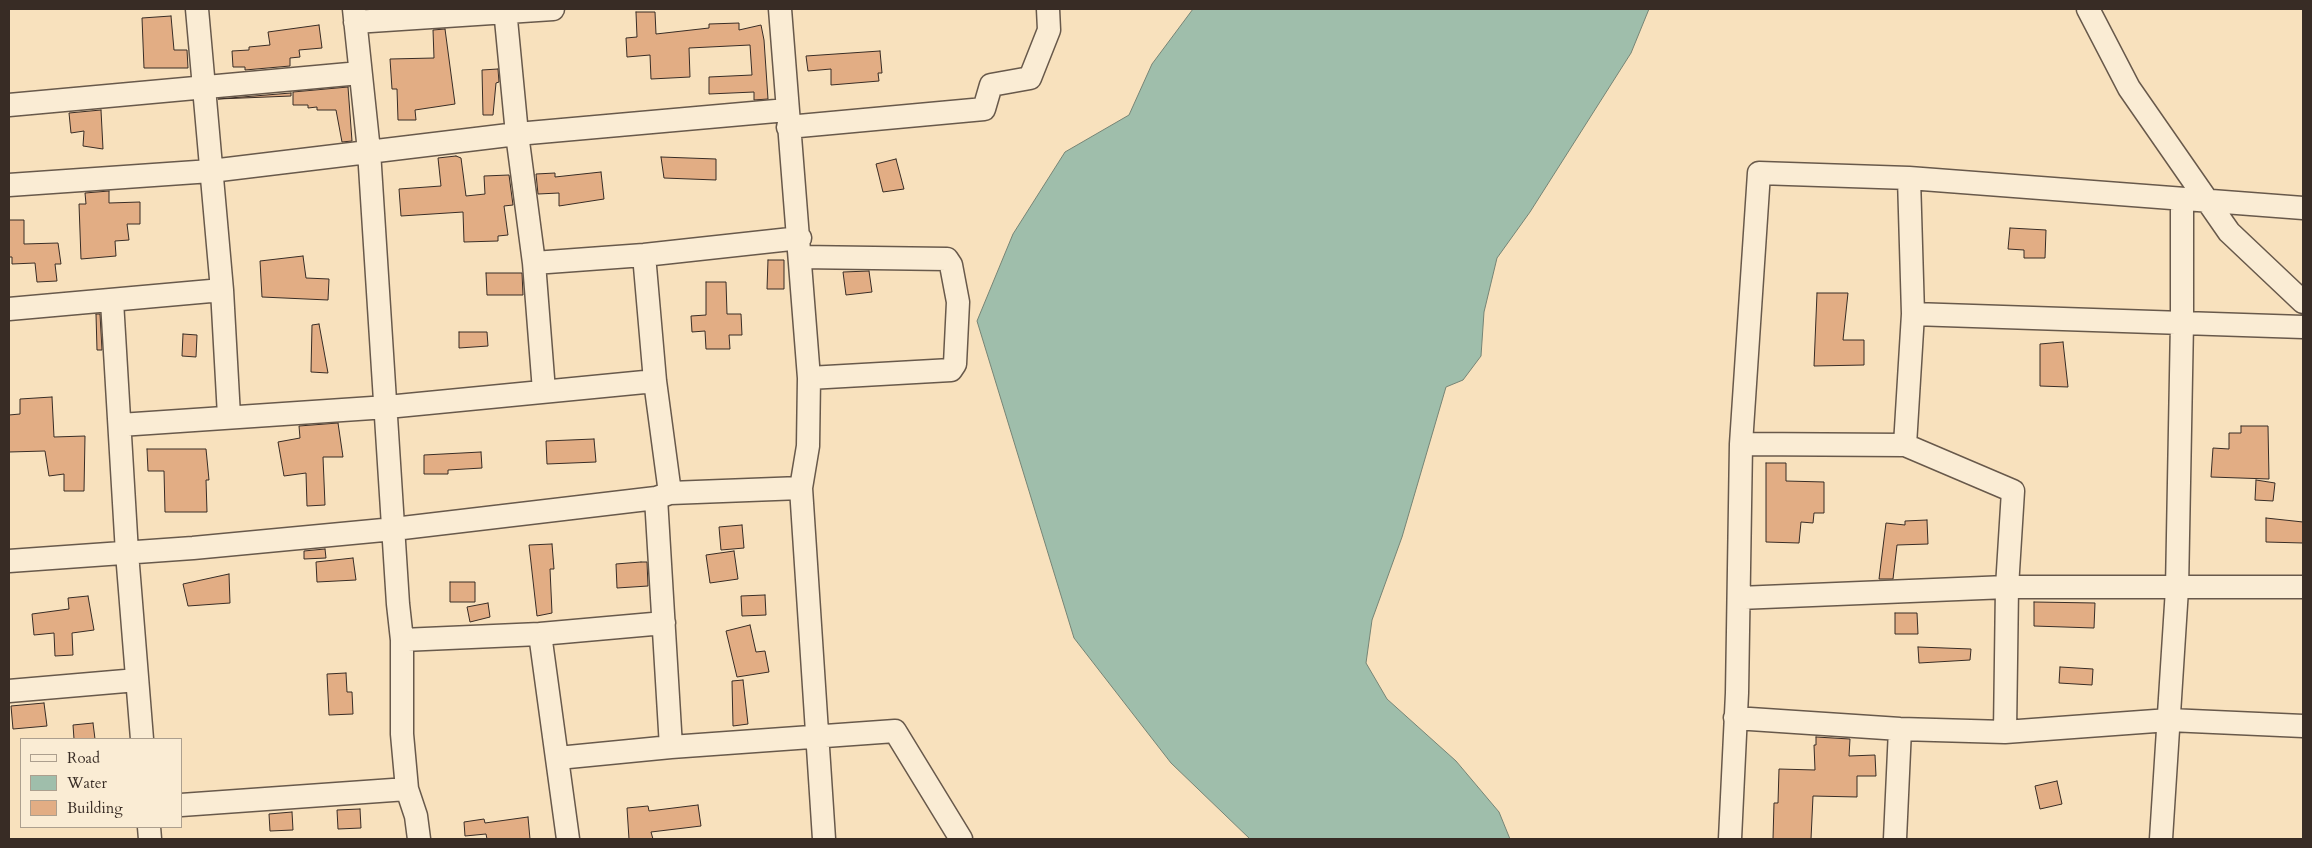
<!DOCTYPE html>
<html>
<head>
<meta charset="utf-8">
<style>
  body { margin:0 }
  #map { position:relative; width:2312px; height:848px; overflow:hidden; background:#f8e1bd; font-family:Cardo,serif }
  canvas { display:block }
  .frame { position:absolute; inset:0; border:10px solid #382c25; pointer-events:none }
  .legend { position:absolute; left:20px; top:738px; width:162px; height:90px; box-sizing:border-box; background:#faecd4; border:1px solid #ac9f8e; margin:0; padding:6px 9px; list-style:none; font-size:15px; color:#382c25 }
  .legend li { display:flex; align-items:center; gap:10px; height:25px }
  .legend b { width:25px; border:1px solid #ac9f8e }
</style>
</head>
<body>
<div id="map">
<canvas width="2312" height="848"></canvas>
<div class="frame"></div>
<ul class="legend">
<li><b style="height:6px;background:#faecd4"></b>Road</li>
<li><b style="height:14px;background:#9fbeab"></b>Water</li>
<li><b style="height:14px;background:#e2ad84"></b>Building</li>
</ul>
</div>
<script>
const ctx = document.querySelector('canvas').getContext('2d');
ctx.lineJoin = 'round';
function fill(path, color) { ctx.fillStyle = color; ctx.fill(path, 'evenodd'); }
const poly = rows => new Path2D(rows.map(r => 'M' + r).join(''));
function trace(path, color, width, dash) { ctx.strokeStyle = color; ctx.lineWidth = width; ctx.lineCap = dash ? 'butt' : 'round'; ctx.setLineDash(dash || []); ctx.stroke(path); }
const water = poly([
  [1193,9,1649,9,1631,53,1530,212,1497,258,1484,312,1481,356,1463,380,1446,387,1402,537,1372,620,1366,663,1387,699,1456,761,1499,812,1510,839,1250,839,1171,763,1074,638,977,321,1013,234,1065,152,1129,115,1152,64,1193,9]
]);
fill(water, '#9fbeab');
trace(water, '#768475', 1);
const building = poly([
  [636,12,655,12,656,34,709,28,709,24,739,23,739,30,761,25,764,40,768,99,754,100,754,92,709,94,709,77,752,75,750,45,689,48,690,77,651,79,650,55,627,57,626,38,637,37,636,12],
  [171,16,174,50,187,50,188,68,144,68,142,18,171,16],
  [319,25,322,48,299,50,300,57,290,58,290,66,245,70,245,67,233,67,232,51,249,50,249,47,270,45,268,32,319,25],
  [445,29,455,104,415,110,416,120,398,120,397,89,392,89,390,59,434,58,433,30,445,29],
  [880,51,882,73,878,73,879,81,831,85,831,69,808,71,806,56,880,51],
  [498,69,499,82,496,83,493,115,483,115,482,70,498,69],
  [348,87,352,141,342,142,336,110,317,110,317,107,308,108,308,105,293,105,293,92,348,87],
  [291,93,291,96,218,99,291,93],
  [101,110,103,149,83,146,84,131,71,133,69,113,101,110],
  [456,156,461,158,466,196,485,194,484,176,509,175,513,205,504,206,508,235,498,236,498,241,464,242,463,212,401,216,399,189,441,186,438,158,456,156],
  [661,157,716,159,716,180,664,178,661,157],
  [896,159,904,189,883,192,876,164,896,159],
  [601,172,604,199,559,206,559,193,538,194,536,174,555,173,555,177,601,172],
  [109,191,109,203,140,202,140,224,127,224,129,240,115,241,116,256,81,259,79,204,86,204,85,193,109,191],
  [9,220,24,220,24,244,58,243,61,264,55,264,57,281,37,282,35,263,12,264,12,257,9,257,9,220],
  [2010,228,2046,230,2045,258,2024,258,2024,250,2008,249,2010,228],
  [303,256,306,278,329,279,328,300,262,297,260,261,303,256],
  [768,260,784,260,784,289,767,289,768,260],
  [869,271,872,292,846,295,843,272,869,271],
  [486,273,522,273,523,295,487,295,486,273],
  [706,282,726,282,727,314,741,314,742,335,729,335,730,349,706,349,705,331,692,332,691,316,706,315,706,282],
  [1817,293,1848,293,1843,340,1864,340,1864,365,1814,366,1817,293],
  [96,314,100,314,102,350,97,350,96,314],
  [319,324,328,373,311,372,312,325,319,324],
  [459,332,487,332,488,346,459,348,459,332],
  [183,334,197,335,196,357,182,356,183,334],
  [2063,342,2068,387,2040,386,2040,344,2063,342],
  [52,397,54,437,85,436,84,491,64,491,64,474,49,476,45,451,9,452,9,415,20,414,20,399,52,397],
  [338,423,343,457,323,457,325,505,307,506,306,473,284,476,278,442,300,438,299,426,338,423],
  [2241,426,2268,426,2269,479,2211,477,2213,448,2229,449,2229,433,2241,433,2241,426],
  [594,439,596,462,547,464,546,441,594,439],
  [147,449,206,449,209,480,206,480,207,512,165,512,164,471,148,471,147,449],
  [481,452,482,468,448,470,448,474,424,474,424,455,481,452],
  [1766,463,1786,463,1786,481,1824,482,1824,513,1814,513,1813,523,1801,522,1799,543,1766,542,1766,463],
  [2256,480,2275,483,2273,501,2255,500,2256,480],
  [2266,518,2303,522,2303,543,2266,542,2266,518],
  [1927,520,1928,544,1897,545,1893,579,1879,579,1886,523,1905,525,1905,521,1927,520],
  [742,525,744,548,721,550,719,527,742,525],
  [552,544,554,569,550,569,552,613,537,616,529,545,552,544],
  [325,549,326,558,304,559,304,551,325,549],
  [734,551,738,579,710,583,706,555,734,551],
  [353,558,356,580,317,582,316,562,353,558],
  [641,562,647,562,648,586,617,588,616,564,641,562],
  [229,574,230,603,188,606,183,584,229,574],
  [450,582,475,582,475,602,450,602,450,582],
  [765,595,766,615,742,616,741,596,765,595],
  [88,596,94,630,72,633,73,655,55,656,54,633,34,635,32,614,69,609,68,598,88,596],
  [2034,602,2095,603,2094,628,2034,626,2034,602],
  [488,603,490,617,470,622,467,607,488,603],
  [1895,613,1917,613,1918,634,1895,634,1895,613],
  [750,625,756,652,765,651,769,672,737,677,726,631,750,625],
  [1918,647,1971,649,1970,660,1919,663,1918,647],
  [2060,667,2093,669,2092,685,2059,683,2060,667],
  [346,673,347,692,352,692,353,714,329,715,327,674,346,673],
  [743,680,748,724,733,726,732,681,743,680],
  [44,703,47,726,13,729,11,706,44,703],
  [93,723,95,739,74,739,73,725,93,723],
  [1816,737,1850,739,1849,756,1875,755,1876,776,1857,776,1857,797,1813,796,1811,839,1773,839,1774,803,1778,803,1779,769,1815,770,1814,745,1816,745,1816,737],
  [2057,781,2062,804,2040,809,2035,786,2057,781],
  [698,805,701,826,651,832,653,839,629,839,627,808,648,806,649,811,698,805],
  [360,809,361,828,338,829,337,810,360,809],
  [292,812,293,830,270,831,269,814,292,812],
  [528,817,530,839,487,839,486,834,465,836,464,822,484,819,485,823,528,817]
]);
fill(building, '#e2ad84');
trace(building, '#382c25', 1);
const minor = poly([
  [197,9,222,290,229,416],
  [354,9,369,151,398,604,402,640,402,734,407,789,416,816,419,839],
  [505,9,517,134,534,263,544,391],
  [780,9,809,378,808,446,801,488,824,839],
  [2088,9,2129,88,2229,232,2303,302],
  [355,22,553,9],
  [9,105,360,73],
  [788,127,984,109,991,85,1030,78,1049,30,1048,9],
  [1909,178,1913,314,1905,445,2013,491,2007,587,2005,732],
  [9,185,211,171,517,134,787,110],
  [644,255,655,381,670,493],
  [800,257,947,259,951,265,958,302,955,364,951,370,809,378],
  [534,263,644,255,800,238],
  [112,301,127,553,142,739],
  [9,309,222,290],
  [1913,314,2303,327],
  [120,425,387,407,655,381],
  [1741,444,1905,445],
  [656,498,671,747],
  [9,561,193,548,394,529,656,498,670,493,801,488],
  [1739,598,2007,587,2303,587],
  [540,634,664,623],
  [402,640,540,634,568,839],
  [9,691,137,680],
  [1735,718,1900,729,2005,732,2169,720,2303,726],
  [558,758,671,747,895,731,961,839],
  [181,805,407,789],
  [149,827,150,839],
  [1730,839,1737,693,1741,444,1759,173,1909,178,2303,208],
  [1895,839,1900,729],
  [2161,839,2177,589,2182,322,2182,199]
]);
trace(minor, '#68594b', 25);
trace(minor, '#faecd4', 22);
</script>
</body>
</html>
